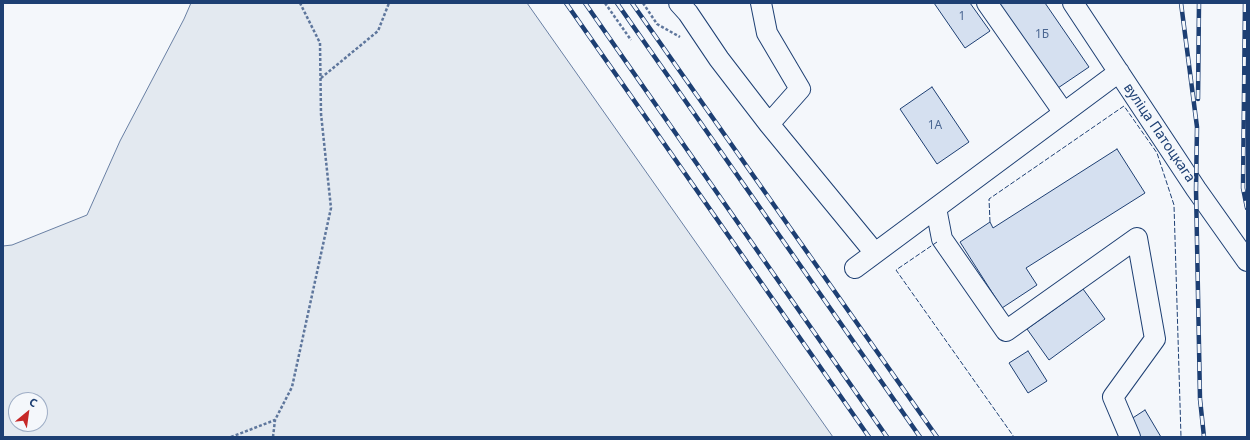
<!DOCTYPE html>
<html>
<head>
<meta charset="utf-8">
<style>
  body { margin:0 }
  #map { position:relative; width:1250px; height:440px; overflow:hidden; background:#f4f7fb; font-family:"Noto Sans",sans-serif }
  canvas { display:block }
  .frame { position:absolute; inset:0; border:4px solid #1d3f73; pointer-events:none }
  .north { position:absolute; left:8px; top:392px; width:40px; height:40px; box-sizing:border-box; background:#f4f7fb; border:1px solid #9eadc5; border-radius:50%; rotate:29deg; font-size:11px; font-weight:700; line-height:16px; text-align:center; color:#1d3f73 }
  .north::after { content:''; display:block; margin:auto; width:14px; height:18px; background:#c62828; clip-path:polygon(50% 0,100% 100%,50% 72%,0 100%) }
</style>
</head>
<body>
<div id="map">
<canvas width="1250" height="440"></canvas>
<div class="frame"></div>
<div class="north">С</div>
</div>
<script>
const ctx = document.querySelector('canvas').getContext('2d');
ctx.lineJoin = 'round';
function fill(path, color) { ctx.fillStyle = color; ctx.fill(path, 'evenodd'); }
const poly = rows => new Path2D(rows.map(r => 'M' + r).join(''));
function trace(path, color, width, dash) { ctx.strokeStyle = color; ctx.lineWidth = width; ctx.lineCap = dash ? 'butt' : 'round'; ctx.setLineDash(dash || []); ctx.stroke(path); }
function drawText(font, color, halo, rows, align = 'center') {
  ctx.font = font + ' "Noto Sans",sans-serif'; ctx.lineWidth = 3; ctx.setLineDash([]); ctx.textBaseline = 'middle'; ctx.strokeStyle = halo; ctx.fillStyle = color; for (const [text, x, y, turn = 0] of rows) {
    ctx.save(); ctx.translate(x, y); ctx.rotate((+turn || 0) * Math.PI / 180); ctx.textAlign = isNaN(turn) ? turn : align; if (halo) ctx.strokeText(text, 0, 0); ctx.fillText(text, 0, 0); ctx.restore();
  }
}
const green = poly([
  [191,3,527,3,833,437,3,437,3,246,12,245,87,215,120,141,184,19,191,3],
  [16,400,40,400,40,424,16,424,16,400]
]);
fill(green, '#e3e9f0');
trace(green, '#687fa3', 1);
const building = poly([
  [934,3,970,3,990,31,965,48,934,3],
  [996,3,1045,3,1089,67,1055,90,996,3],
  [932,87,969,142,937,164,900,109,932,87],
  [1117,149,1145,193,1026,268,1037,285,1002,308,960,242,990,222,993,228,1117,149],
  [1083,289,1105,319,1049,360,1027,329,1083,289],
  [1028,351,1047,381,1028,393,1009,363,1028,351],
  [1145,410,1161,437,1138,437,1128,421,1145,410]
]);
fill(building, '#d5e0f0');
trace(building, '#1d3f73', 1);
const minor = poly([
  [679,3,688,13,719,59,769,124,875,253],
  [761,3,767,33,800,89,769,124],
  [987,3,1064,113],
  [1073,3,1196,189,1247,261],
  [936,208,942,239,1006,331,1137,238,1155,339,1113,397,1130,437],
  [855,268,1119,72]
]);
trace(minor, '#1d3f73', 22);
trace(poly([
  [605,3,631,40],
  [643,3,657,24,680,37],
  [321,78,378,31,389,3],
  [231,437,275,420,292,387,331,208,321,114,320,43,300,3],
  [273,437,275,420]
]), '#5e769c', 2.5, [3, 2]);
trace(minor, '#f4f7fb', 20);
const rail = poly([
  [566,3,869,437],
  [585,3,887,437],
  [617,3,920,437],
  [632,3,937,437],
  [1181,3,1197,127,1196,189,1200,399,1204,437],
  [1245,3,1243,188,1247,208],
  [1198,99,1199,3]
]);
trace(rail, '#1d3f73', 4.5);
trace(rail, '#f4f7fb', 3, [9]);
trace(poly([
  [990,222,989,199,1124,106,1157,153,1174,205,1181,437],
  [937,242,896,270,1014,437]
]), '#1d3f73', 1, [5, 2]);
drawText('12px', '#4b6792', null, [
  ["1",962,17],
  ["1Б",1042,35],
  ["1А",935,126]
]);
drawText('14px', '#1d3f73', '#f4f7fb', [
  ["вуліца Патоцкага",1159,133,56]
]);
</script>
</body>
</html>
